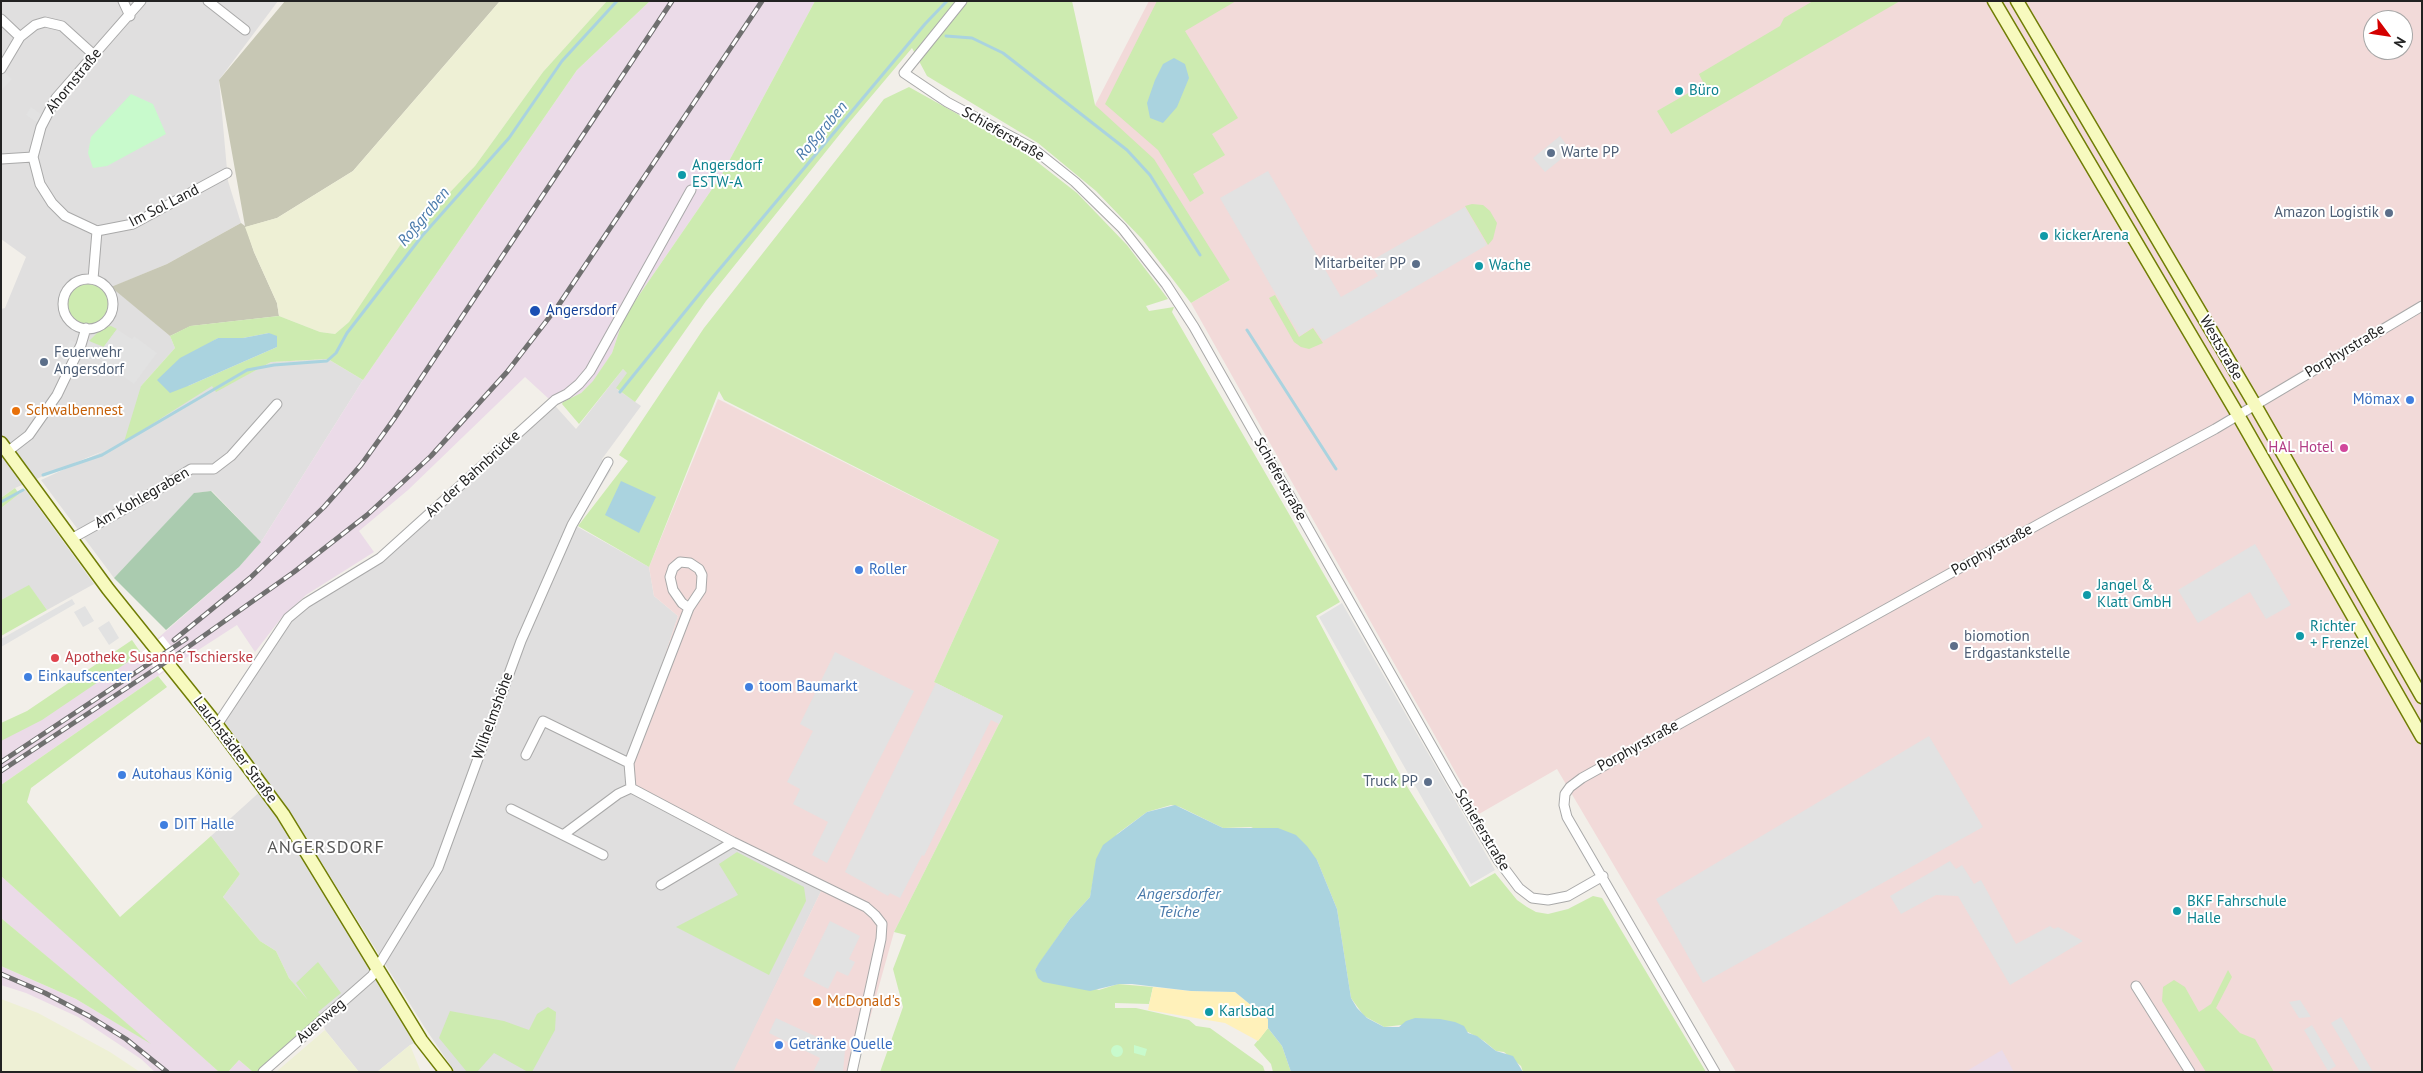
<!DOCTYPE html>
<html>
<head>
<meta charset="utf-8">
<style>
  body { margin:0 }
  #map { position:relative; width:2423px; height:1073px; overflow:hidden; background:#f2efe9; font-family:"PT Sans",sans-serif }
  canvas { display:block }
  .frame { position:absolute; inset:0; border:2px solid #222; pointer-events:none }
  .north { position:absolute; left:2363px; top:10px; width:50px; height:50px; box-sizing:border-box; background:#fff; border:1px solid #a7a7a7; border-radius:50%; rotate:121deg; font-size:14px; font-weight:700; line-height:20px; text-align:center; color:#222 }
  .north::after { content:''; display:block; margin:auto; width:18px; height:22px; background:#d40000; clip-path:polygon(50% 0,100% 100%,50% 72%,0 100%) }
</style>
</head>
<body>
<div id="map">
<canvas width="2423" height="1073"></canvas>
<div class="frame"></div>
<div class="north">N</div>
</div>
<script>
const ctx = document.querySelector('canvas').getContext('2d');
ctx.lineJoin = 'round';
function fill(path, color) { ctx.fillStyle = color; ctx.fill(path, 'evenodd'); }
const poly = rows => new Path2D(rows.map(r => 'M' + r).join(''));
function trace(path, color, width, dash) { ctx.strokeStyle = color; ctx.lineWidth = width; ctx.lineCap = dash ? 'butt' : 'round'; ctx.setLineDash(dash || []); ctx.stroke(path); }
function drawText(font, color, halo, rows, align = 'center') {
  ctx.font = font + ' "PT Sans",sans-serif'; ctx.lineWidth = 4; ctx.setLineDash([]); ctx.textBaseline = 'middle'; ctx.strokeStyle = halo; ctx.fillStyle = color; for (const [text, x, y, turn = 0] of rows) {
    ctx.save(); ctx.translate(x, y); ctx.rotate((+turn || 0) * Math.PI / 180); ctx.textAlign = isNaN(turn) ? turn : align; if (halo) ctx.strokeText(text, 0, 0); ctx.fillText(text, 0, 0); ctx.restore();
  }
}
fill(poly([
  [1,1,278,1,219,80,228,181,241,223,167,264,112,287,170,336,175,348,141,386,158,420,212,385,216,391,271,362,328,359,363,380,261,542,212,491,195,493,114,578,41,480,108,449,15,488,1,498,1,309,5,308,26,257,1,239],
  [623,369,628,373,617,389,641,406,602,459,611,470,576,526,649,567,654,596,678,616,629,763,823,887,734,1072,455,1072,425,1028,286,806,221,717,288,618,380,558,549,399,576,429],
  [25,489,94,584,47,610,29,586,1,600,1,508],
  [264,788,421,1040,410,1045,377,1072,359,1072,325,1030,322,1017,289,978,276,951,260,941,223,897,240,874,211,836]
]), '#e0dfdf');
fill(poly([
  [1149,1,2422,1,2422,1072,1736,1072,1557,769,1479,814,1191,303,1230,280,1095,105],
  [2373,20,2403,20,2403,50,2373,50],
  [718,399,999,540,934,682,1003,716,894,932,855,1072,733,1072,823,887,631,788,629,763,678,616,654,596,649,567]
]), '#f2dad9');
fill(poly([
  [650,1,815,1,721,176,624,317,612,353,594,381,581,393,563,402,549,399,525,377,408,490,359,531,374,552,306,595,282,617,255,652,237,625,158,676,1,785,1,735,141,653,239,567,261,542,363,380,577,70],
  [1,876,161,1018,219,1072,155,1072,141,1059,78,1017,26,993,1,985,1,966,76,999,147,1041,1,918],
  [2002,1050,2014,1072,1965,1072],
  [239,1060,253,1072,228,1072]
]), '#ebdbe8');
fill(poly([
  [285,1,500,1,353,171,277,218,246,227,254,252,277,303,279,316,191,326,170,336,111,287,167,264,241,223,245,226,219,80]
]), '#c7c7b4');
fill(poly([
  [500,1,607,1,543,72,475,166,349,322,335,334,320,332,279,316,277,303,254,252,245,227,277,218,353,171],
  [1,999,38,1013,110,1052,140,1072,1,1072],
  [325,1030,359,1072,276,1072],
  [410,1045,421,1072,377,1072]
]), '#eef0d5');
fill(poly([
  [607,1,650,1,577,70,363,380,328,359,271,362,216,392,212,386,124,442,141,386,175,348,170,336,190,326,279,316,320,332,335,334,349,322,401,244,475,166,543,72],
  [269,333,277,347,188,386,203,347,218,338,243,338],
  [815,1,1072,1,1095,105,1154,159,1230,280,1191,303,1142,239,1096,191,1038,143,927,76,912,48,848,124,706,301,635,402,616,388,627,373,623,369,579,424,562,404,563,402,581,393,593,381,612,353,624,317,721,176],
  [1157,1,1236,1,1185,31,1238,118,1212,134,1225,155,1193,174,1204,193,1190,202,1158,150,1105,104],
  [1813,1,1900,1,1671,134,1657,111,1704,84,1699,74,1780,26,1784,18],
  [909,87,1022,150,1077,193,1127,245,1168,299,1146,306,1149,311,1174,307,1172,312,1340,602,1316,616,1403,780,1470,887,1495,873,1517,900,1527,907,1536,912,1548,914,1568,909,1593,896,1602,898,1706,1072,1523,1072,1521,1066,1504,1052,1496,1051,1484,1041,1468,1032,1401,1025,1384,1027,1379,1024,1364,1016,1351,998,1337,909,1317,860,1251,827,1223,828,1180,807,1171,805,1147,812,1117,834,1093,881,1090,897,1070,919,1035,970,1099,990,1118,984,1153,987,1149,1004,1115,1003,1115,1008,1136,1008,1189,1020,1196,1026,1210,1028,1263,1066,1265,1072,880,1072,903,1007,893,969,906,935,894,932,1003,716,934,682,999,540,724,400,719,391,649,567,578,526,628,461,619,455,704,328,884,99],
  [1472,204,1483,205,1490,211,1497,223,1493,239,1488,245,1465,206],
  '68 304a20 20 0 1 1 40 0a20 20 0 1 1-40 0Z',
  [1275,295,1299,337,1313,328,1323,343,1309,349,1301,347,1294,342,1269,298],
  [111,326,117,329,104,347,89,341,102,328],
  [15,488,19,494,1,508,1,498],
  [29,585,47,610,1,636,1,600],
  [132,640,141,653,42,720,1,741,1,723,27,711],
  [158,676,167,687,31,788,27,802,120,917,211,836,240,874,223,897,260,941,276,951,289,978,308,1000,296,983,318,962,341,993,318,1012,322,1017,259,1072,253,1072,239,1060,228,1072,219,1072,1,876,1,785],
  [737,852,804,887,806,901,769,975,676,927,738,895,719,864],
  [1,918,116,1014,151,1044,76,999,1,966],
  [2228,970,2232,977,2216,1008,2240,1033,2255,1039,2274,1072,2206,1072,2162,1001,2163,987,2174,980,2185,987,2199,1012,2211,1004],
  [548,1007,556,1012,555,1030,532,1072,528,1072,494,1053,477,1072,467,1072,439,1038,450,1011,504,1021,529,1030,537,1014],
  [1268,1028,1282,1046,1291,1072,1273,1072,1271,1064,1254,1045]
]), '#cdebb0');
fill(poly([
  [1153,987,1191,991,1235,992,1268,1019,1268,1028,1258,1041,1225,1023,1148,1010]
]), '#fff1ba');
fill(poly([
  [211,491,261,542,239,567,166,630,114,578,194,493]
]), '#aacbaf');
fill(poly([
  [131,94,153,104,166,134,107,166,93,168,88,153,91,137],
  '1111 1051a6 6 0 1 1 12 0a6 6 0 1 1-12 0Z',
  [1134,1045,1147,1049,1145,1056,1134,1053]
]), '#c8facc');
fill(poly([
  [1,69,12,79,1,91],
  [31,107,45,117,41,125,26,115],
  [1560,136,1571,151,1545,172,1533,158],
  [1268,171,1341,297,1378,276,1369,262,1465,207,1487,245,1323,341,1313,327,1300,336,1220,198],
  [117,329,132,339,134,336,157,353,134,384,96,357],
  [70,340,81,345,71,369,60,364],
  [89,341,97,345,90,361,82,357],
  [2255,544,2291,605,2266,619,2250,592,2198,623,2178,590],
  [72,599,75,604,1,647,1,639],
  [1342,603,1495,870,1471,884,1319,617],
  [85,606,94,621,83,627,74,612],
  [109,621,119,638,109,645,98,628],
  [835,652,914,691,827,863,812,855,828,822,793,804,800,789,787,782,813,731,800,724],
  [936,683,1003,716,999,724,991,720,924,856,922,855,900,898,890,893,888,896,845,872],
  [1929,736,1983,827,1703,983,1656,899],
  [1950,861,1956,869,1962,865,1974,884,1981,880,2016,944,2050,926,2054,929,2058,927,2083,941,2010,985,1958,896,1936,895,1901,914,1890,896],
  [830,921,860,936,849,959,855,962,848,976,837,971,828,989,803,976],
  [2300,1000,2311,1017,2299,1018,2289,1002],
  [2341,1017,2373,1072,2360,1072,2331,1023],
  [776,1018,845,1050,843,1072,813,1072,820,1058,769,1033],
  [2312,1025,2336,1066,2328,1071,2304,1030]
]), '#e2e2e2');
fill(poly([
  [1174,58,1185,64,1189,78,1177,107,1163,123,1150,118,1147,103,1155,80,1163,64],
  [269,333,277,336,277,347,188,386,170,393,157,380,180,358,218,338,243,338],
  [621,481,656,497,639,533,605,515],
  [1175,805,1223,828,1278,828,1296,835,1307,846,1317,860,1337,909,1351,998,1357,1008,1367,1018,1384,1027,1399,1027,1406,1021,1415,1018,1440,1019,1455,1022,1464,1026,1468,1033,1477,1036,1496,1051,1513,1056,1523,1072,1291,1072,1282,1046,1268,1028,1268,1019,1235,992,1191,991,1132,984,1119,984,1090,991,1043,982,1038,978,1035,970,1039,963,1070,919,1090,897,1096,859,1103,845,1147,812]
]), '#aad3df');
fill(poly([
  [163,636,180,658,159,674,142,652]
]), '#fff');
trace(poly([
  [946,36,972,38,1003,53,1127,150,1150,175,1200,255],
  [1247,330,1336,469],
  [620,392,713,277,925,24,947,1],
  [43,475,102,455,247,370,274,365,327,361,336,353,347,333,422,236,509,138,562,61,617,1],
  [1,502,23,490]
]), '#aad3df', 3);
const street = poly([
  [123,1,130,16],
  [208,1,245,30],
  [962,1,904,73,947,102,1031,147,1075,182,1122,228,1166,284,1194,327,1451,780,1498,860,1519,888,1532,898,1548,900,1568,896,1603,876],
  [1,19,20,37],
  [1,69,20,37,35,25,45,22,62,26,94,55],
  [1,159,33,157],
  [97,231,65,216,52,203,40,184,33,157,41,127,56,98,141,1],
  [97,231,133,224,227,173],
  [93,279,97,231],
  '63 304a25 25 0 1 1 50 0a25 25 0 1 1-50 0Z',
  [7,452,29,435,57,395,81,345,86,328],
  [71,539,141,500,191,469,214,469,231,456,277,404],
  [689,608,682,603,673,590,670,577,673,568,680,562,690,563,699,569,702,575,701,590,689,608,629,763,631,788,733,842,866,907,875,915,882,924,881,939,852,1072],
  [217,725,288,618,306,603,380,558,555,400,567,394,579,384,590,371,691,190],
  [526,755,543,721,629,763],
  [511,809,603,855],
  [563,835,618,794,631,788],
  [661,885,733,842],
  [2136,986,2190,1072],
  [263,1072,372,976,438,868,521,641,572,525,608,462],
  [1715,1072,1567,817,1564,805,1565,794,1570,787,1582,778,2057,514,2215,429,2422,306]
]);
const secondary = poly([
  [1994,1,2238,415,2422,737],
  [2017,1,2255,405,2422,697],
  [1,443,108,589,217,725,283,814,421,1040,446,1072]
]);
trace(street, '#a9a9a9', 11);
trace(secondary, '#707d05', 15);
trace(street, '#fff', 9);
trace(secondary, '#f7fabf', 12);
const rail = poly([
  [174,640,250,578,324,507,361,465,394,419,672,1],
  [1,762,186,639],
  [1,771,178,654,294,572,367,515,431,456,507,372,558,306,762,1],
  [1,974,45,993,89,1016,126,1039,167,1072]
]);
trace(rail, '#707070', 5);
trace(rail, '#fff', 3, [9]);
for (const [x, y, r, color] of [
  [1679,91,5,"#0f9aa8"],
  [1551,153,5,"#5c6f8a"],
  [682,175,5,"#0f9aa8"],
  [2389,213,5,"#5c6f8a"],
  [2044,236,5,"#0f9aa8"],
  [1416,264,5,"#5c6f8a"],
  [1479,266,5,"#0f9aa8"],
  [535,311,6,"#1a4fb4"],
  [44,362,5,"#5c6f8a"],
  [2410,400,5,"#3f7fe0"],
  [16,411,5,"#e8710a"],
  [2344,448,5,"#d1479c"],
  [859,570,5,"#3f7fe0"],
  [2087,595,5,"#0f9aa8"],
  [2300,636,5,"#0f9aa8"],
  [1954,646,5,"#5c6f8a"],
  [55,658,5,"#e0444e"],
  [28,677,5,"#3f7fe0"],
  [749,687,5,"#3f7fe0"],
  [122,775,5,"#3f7fe0"],
  [1428,782,5,"#5c6f8a"],
  [164,825,5,"#3f7fe0"],
  [2177,911,5,"#0f9aa8"],
  [817,1002,5,"#e8710a"],
  [1209,1012,5,"#0f9aa8"],
  [779,1045,5,"#3f7fe0"]
]) { const dot = new Path2D(); dot.arc(x, y, r, 0, 2 * Math.PI); ctx.fillStyle = color; ctx.fill(dot); trace(dot, '#fff', 2); }
drawText('15px', '#222', '#fff', [
  ["Ahornstraße",74,81,-51],
  ["Schieferstraße",1003,134,30],
  ["Im Sol Land",164,206,-27],
  ["Weststraße",2221,348,60],
  ["Porphyrstraße",2345,351,-31],
  ["An der Bahnbrücke",473,474,-42],
  ["Schieferstraße",1280,479,61],
  ["Am Kohlegraben",142,498,-30],
  ["Porphyrstraße",1992,550,-29],
  ["Wilhelmshöhe",493,716,-70],
  ["Porphyrstraße",1638,746,-29],
  ["Lauchstädter Straße",235,750,53],
  ["Schieferstraße",1482,830,59],
  ["Auenweg",321,1021,-41]
]);
drawText('15px', '#0d838f', '#fff', [
  ["Büro",1689,91],
  ["Angersdorf",692,166],
  ["ESTW-A",692,183],
  ["kickerArena",2054,236],
  ["Wache",1489,266],
  ["Jangel &",2097,586],
  ["Klatt GmbH",2097,603],
  ["Richter",2310,627],
  ["+ Frenzel",2310,644],
  ["BKF Fahrschule",2187,902],
  ["Halle",2187,919],
  ["Karlsbad",1219,1012]
], 'left');
drawText('15px', '#4e5e75', '#fff', [
  ["Warte PP",1561,153],
  ["Amazon Logistik",2379,213,"right"],
  ["Mitarbeiter PP",1406,264,"right"],
  ["Feuerwehr",54,353],
  ["Angersdorf",54,370],
  ["biomotion",1964,637],
  ["Erdgastankstelle",1964,654],
  ["Truck PP",1418,782,"right"]
], 'left');
drawText('15px', '#164399', '#fff', [
  ["Angersdorf",546,311]
], 'left');
drawText('15px', '#366cbe', '#fff', [
  ["Mömax",2400,400,"right"],
  ["Roller",869,570],
  ["Einkaufscenter",38,677],
  ["toom Baumarkt",759,687],
  ["Autohaus König",132,775],
  ["DIT Halle",174,825],
  ["Getränke Quelle",789,1045]
], 'left');
drawText('15px', '#c56008', '#fff', [
  ["Schwalbennest",26,411],
  ["McDonald's",827,1002]
], 'left');
drawText('15px', '#b23c85', '#fff', [
  ["HAL Hotel",2334,448]
], 'right');
drawText('15px', '#be3a42', '#fff', [
  ["Apotheke Susanne Tschierske",65,658]
], 'left');
drawText('italic 16px', '#4a7aab', '#fff', [
  ["Roßgraben",822,131,-50],
  ["Roßgraben",424,217,-50],
  ["Angersdorfer",1179,894],
  ["Teiche",1179,912]
]);
ctx.letterSpacing = '1px';
drawText('18px', '#555', '#fff', [
  ["ANGERSDORF",326,848]
]);
ctx.letterSpacing = '0px';
</script>
</body>
</html>
